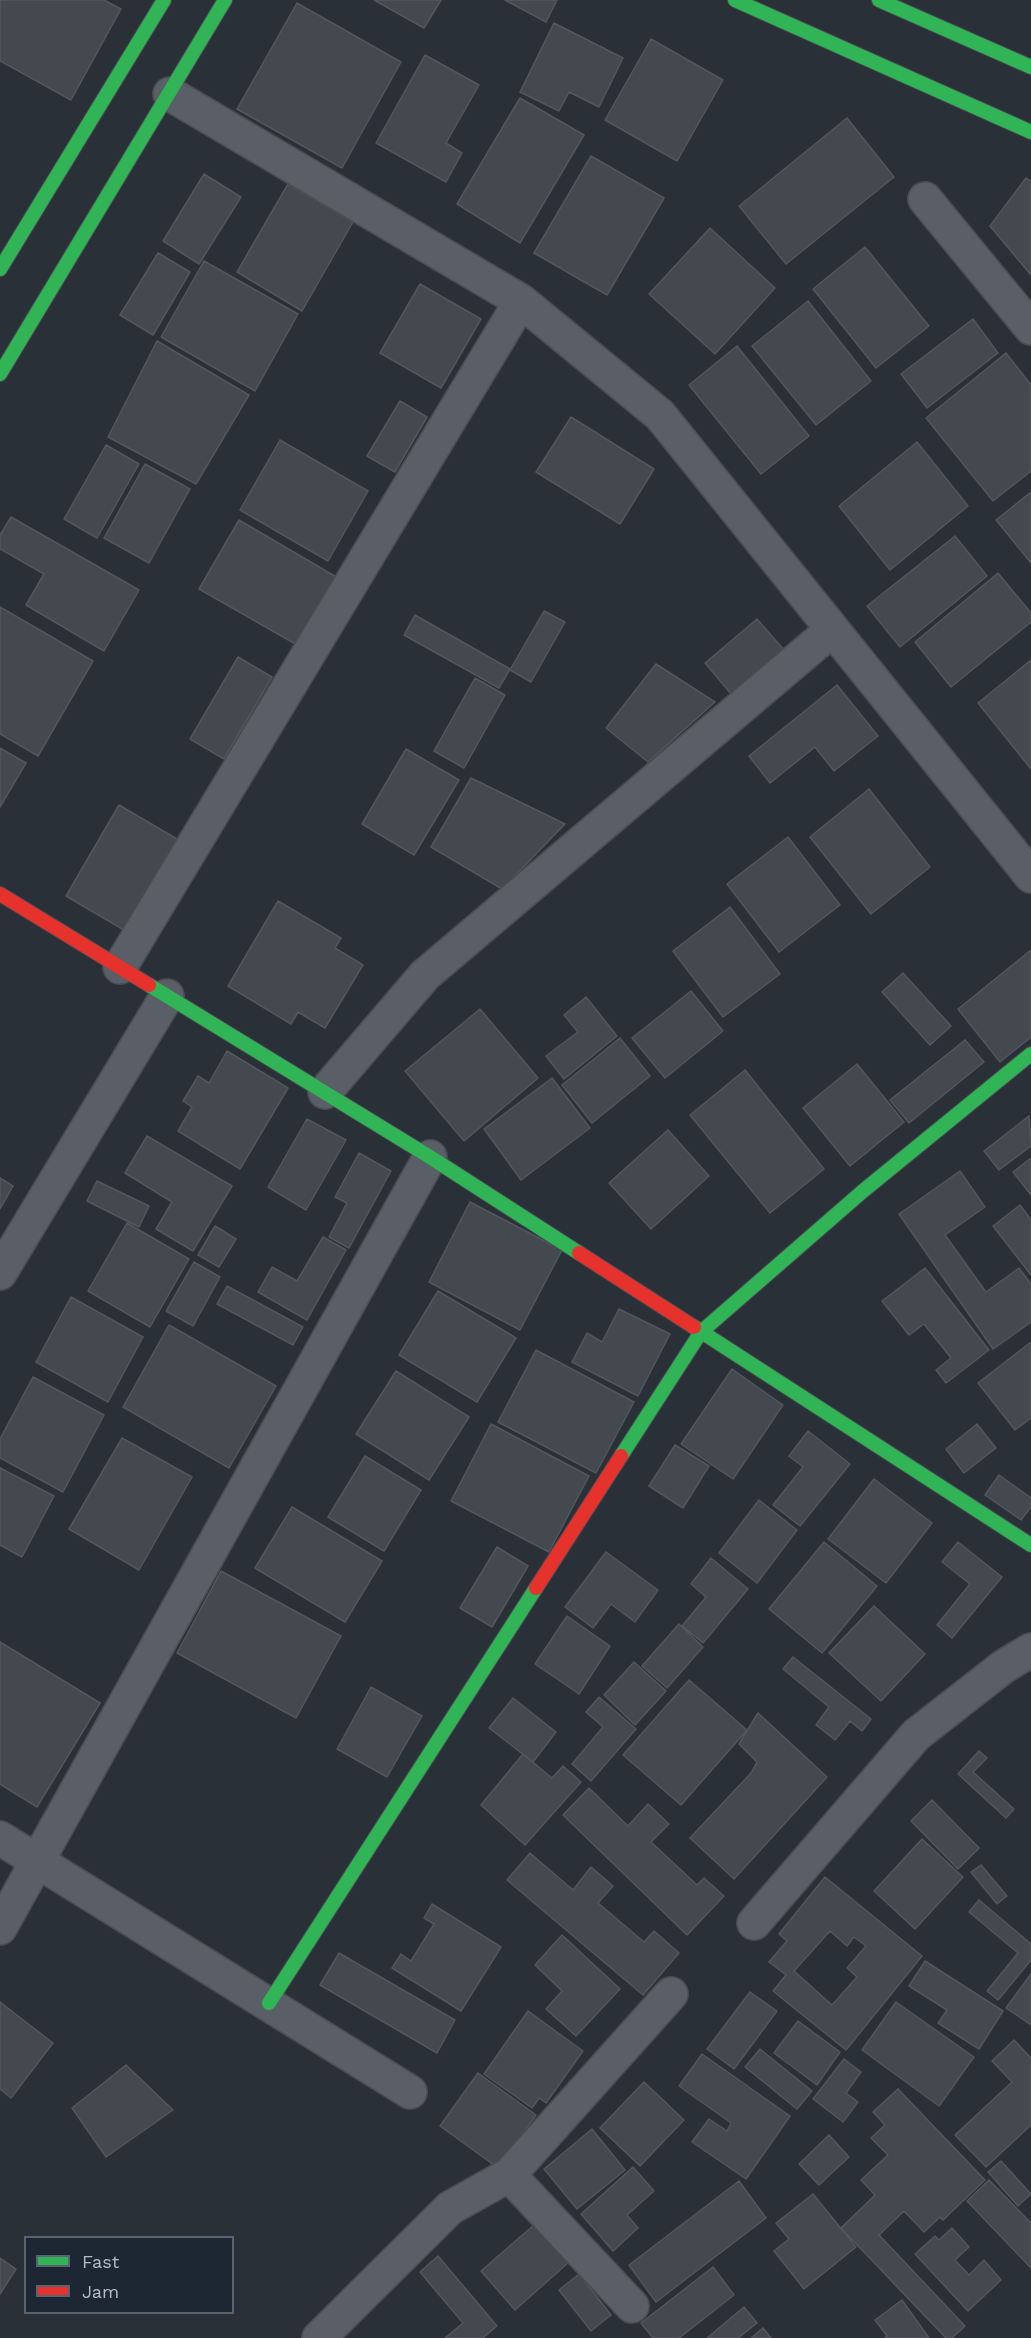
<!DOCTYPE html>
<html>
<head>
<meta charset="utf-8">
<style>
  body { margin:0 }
  #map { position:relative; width:1031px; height:2338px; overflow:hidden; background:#2a3038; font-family:"Work Sans",sans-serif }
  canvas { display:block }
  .legend { position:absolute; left:24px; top:2236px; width:210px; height:78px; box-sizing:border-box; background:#1d2633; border:2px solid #59626f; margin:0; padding:8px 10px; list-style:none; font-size:18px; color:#b4bcc9 }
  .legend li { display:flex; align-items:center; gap:12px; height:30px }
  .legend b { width:30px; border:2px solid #59626f }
</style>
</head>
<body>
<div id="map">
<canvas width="1031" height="2338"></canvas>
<ul class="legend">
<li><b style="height:8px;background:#30b455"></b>Fast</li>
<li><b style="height:8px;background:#e5322d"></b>Jam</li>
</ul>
</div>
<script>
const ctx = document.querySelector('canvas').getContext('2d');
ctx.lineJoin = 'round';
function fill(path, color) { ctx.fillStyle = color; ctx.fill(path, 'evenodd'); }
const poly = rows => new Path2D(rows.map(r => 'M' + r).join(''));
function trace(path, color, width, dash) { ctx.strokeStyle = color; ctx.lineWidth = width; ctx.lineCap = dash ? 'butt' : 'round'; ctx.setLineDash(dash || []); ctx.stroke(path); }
const building = poly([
  [0,0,104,0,121,9,71,100,0,61,0,0],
  [374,0,441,0,424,28,374,0],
  [505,0,557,0,546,22,505,0],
  [297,3,401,62,342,168,237,109,297,3],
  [554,23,623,58,599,107,569,92,559,111,520,92,554,23],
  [651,39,723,80,677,161,605,120,651,39],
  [425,55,479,85,446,143,462,153,446,182,376,143,425,55],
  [520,98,584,135,520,243,457,204,520,98],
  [847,118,894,177,786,264,739,206,847,118],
  [591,156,664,198,607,295,534,253,591,156],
  [204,174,241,197,199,264,163,241,204,174],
  [1026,178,1031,181,1031,275,990,226,1026,178],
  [288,184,353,222,302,311,237,272,288,184],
  [710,228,775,288,715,354,649,294,710,228],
  [865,247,929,326,876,368,813,289,865,247],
  [158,253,190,272,153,335,120,315,158,253],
  [204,261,298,314,255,391,161,337,204,261],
  [420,284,481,319,441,388,380,353,420,284],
  [808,301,871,381,816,425,752,346,808,301],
  [973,319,998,353,927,408,901,374,973,319],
  [157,341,249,395,196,484,108,437,157,341],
  [737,346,809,436,761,474,689,385,737,346],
  [1006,353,1031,385,1031,471,993,501,926,418,1006,353],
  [400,401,427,417,395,472,367,456,400,401],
  [571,417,654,469,620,524,536,472,571,417],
  [280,440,368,491,328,561,240,510,280,440],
  [917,442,968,506,890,570,839,506,917,442],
  [106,445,139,464,97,538,64,519,106,445],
  [145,464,190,489,149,563,104,538,145,464],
  [1031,492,1031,563,996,520,1031,492],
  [11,517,139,590,104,651,26,605,44,574,0,549,0,535,11,517],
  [239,520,338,578,299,646,199,589,239,520],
  [955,536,987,576,900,647,867,606,955,536],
  [998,573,1031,613,1031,622,951,687,915,642,998,573],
  [0,607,93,661,38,756,0,734,0,607],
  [544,611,565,622,531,682,510,670,544,611],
  [415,615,510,669,499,688,404,635,415,615],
  [757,619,784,650,732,695,705,663,757,619],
  [238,657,272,677,224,759,190,739,238,657],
  [1031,660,1031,769,978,703,1031,660],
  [656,664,715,702,648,762,606,728,656,664],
  [475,678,505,695,464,768,434,751,475,678],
  [837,685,878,736,834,771,815,747,770,783,749,756,837,685],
  [0,748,26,763,0,807,0,748],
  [406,749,459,780,414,855,362,824,406,749],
  [471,778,565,824,502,889,431,847,471,778],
  [869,789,930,867,871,914,810,837,869,789],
  [119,805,177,839,124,930,66,896,119,805],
  [788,837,840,905,779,952,727,884,788,837],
  [278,901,341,938,335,948,363,965,325,1028,298,1012,291,1024,228,986,278,901],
  [730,907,780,974,723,1017,673,951,730,907],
  [1031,950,1031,1037,1000,1062,958,1009,1031,950],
  [903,973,951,1026,930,1045,882,992,903,973],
  [691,991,723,1031,665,1078,632,1038,691,991],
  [586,997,617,1036,564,1079,546,1056,578,1032,564,1015,586,997],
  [480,1009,538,1078,464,1141,405,1071,480,1009],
  [620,1038,650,1076,592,1123,562,1085,620,1038],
  [965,1040,984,1062,909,1123,890,1100,965,1040],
  [227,1051,288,1088,240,1169,178,1131,192,1107,183,1101,198,1076,209,1083,227,1051],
  [857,1064,904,1122,850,1166,803,1108,857,1064],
  [745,1070,824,1169,770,1213,690,1115,745,1070],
  [552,1078,590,1128,521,1180,484,1129,552,1078],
  [1029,1116,1031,1146,999,1170,984,1151,1029,1116],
  [307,1119,346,1140,306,1210,268,1187,307,1119],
  [668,1130,709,1176,651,1229,609,1183,668,1130],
  [147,1136,232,1186,193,1251,156,1229,172,1202,125,1173,147,1136],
  [359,1153,391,1171,349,1248,329,1237,347,1203,335,1197,359,1153],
  [1031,1158,1031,1195,1013,1172,1031,1158],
  [960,1171,985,1207,945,1235,986,1292,1019,1268,1031,1284,1031,1322,993,1349,899,1214,960,1171],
  [0,1178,13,1186,0,1209,0,1178],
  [97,1181,149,1206,139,1227,87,1201,97,1181],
  [470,1202,562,1250,520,1330,429,1282,470,1202],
  [1020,1205,1031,1220,1031,1275,993,1226,1020,1205],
  [127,1223,189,1259,150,1327,88,1291,127,1223],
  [215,1226,236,1239,219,1267,198,1255,215,1226],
  [323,1237,346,1250,307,1320,258,1292,272,1267,297,1281,323,1237],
  [194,1262,220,1277,193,1326,166,1311,194,1262],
  [925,1268,989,1350,946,1383,936,1370,951,1358,924,1324,909,1335,882,1301,925,1268],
  [227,1286,303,1327,293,1345,217,1304,227,1286],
  [438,1291,516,1338,477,1402,399,1355,438,1291],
  [71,1297,143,1337,108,1402,36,1362,71,1297],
  [619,1309,670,1334,638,1396,572,1362,587,1333,602,1342,619,1309],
  [169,1325,276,1386,229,1468,123,1407,169,1325],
  [1031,1342,1031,1418,1015,1430,978,1383,1031,1342],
  [536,1350,634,1402,596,1473,498,1422,536,1350],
  [732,1369,783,1405,733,1479,681,1444,732,1369],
  [396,1371,469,1417,429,1480,356,1434,396,1371],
  [33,1377,104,1415,63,1492,0,1458,0,1439,33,1377],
  [491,1424,589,1476,549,1552,451,1501,491,1424],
  [977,1424,996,1448,964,1473,946,1449,977,1424],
  [808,1431,850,1464,800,1526,773,1505,803,1467,789,1456,808,1431],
  [122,1438,192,1477,139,1570,69,1529,122,1438],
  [675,1445,709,1466,683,1508,649,1486,675,1445],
  [365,1456,421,1490,384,1551,328,1517,365,1456],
  [0,1468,54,1496,22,1557,0,1545,0,1468],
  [999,1475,1031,1498,1031,1507,1021,1520,985,1495,999,1475],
  [874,1479,932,1523,886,1583,828,1539,874,1479],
  [759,1500,797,1530,757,1583,719,1553,759,1500],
  [292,1507,382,1561,345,1622,255,1568,292,1507],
  [824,1542,877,1586,822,1653,769,1609,824,1542],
  [958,1542,1002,1577,952,1638,937,1625,970,1584,942,1562,958,1542],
  [497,1547,528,1566,492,1627,460,1608,497,1547],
  [606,1552,658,1590,635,1622,611,1604,593,1628,565,1607,606,1552],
  [711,1558,748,1589,703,1643,682,1626,706,1597,691,1584,711,1558],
  [221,1571,341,1636,296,1718,177,1653,221,1571],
  [874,1606,925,1654,881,1701,829,1653,874,1606],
  [567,1616,610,1646,579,1694,535,1664,567,1616],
  [679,1624,703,1647,667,1688,642,1666,679,1624],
  [0,1642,100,1703,37,1807,0,1784,0,1642],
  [793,1657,871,1719,862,1731,850,1721,835,1740,816,1725,829,1707,783,1669,793,1657],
  [634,1662,666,1691,635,1725,604,1695,634,1662],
  [689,1680,747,1730,681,1805,623,1755,689,1680],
  [371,1687,422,1716,387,1777,337,1749,371,1687],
  [599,1697,636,1729,591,1781,572,1764,603,1727,586,1712,599,1697],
  [513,1698,556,1732,533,1762,489,1728,513,1698],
  [758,1713,827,1777,734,1879,690,1838,751,1773,757,1762,739,1744,758,1713],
  [979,1751,987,1758,973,1772,1014,1809,1006,1818,958,1774,979,1751],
  [523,1754,552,1778,563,1766,581,1782,525,1845,481,1805,523,1754],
  [589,1788,628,1826,648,1804,669,1824,651,1842,697,1885,704,1878,724,1896,687,1935,563,1815,589,1788],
  [932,1800,979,1848,958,1869,911,1821,932,1800],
  [922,1839,963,1877,915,1929,874,1891,922,1839],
  [530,1853,573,1890,591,1867,613,1886,598,1903,644,1942,654,1931,679,1953,643,1995,507,1880,530,1853],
  [981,1865,1007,1896,997,1904,971,1872,981,1865],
  [825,1877,922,1956,846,2050,773,1991,786,1975,769,1962,787,1941,779,1934,825,1877],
  [830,1931,847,1946,854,1937,866,1946,847,1968,857,1977,832,2005,794,1971,830,1931],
  [979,1900,1031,1944,1031,1960,998,2000,987,1991,1018,1953,969,1912,979,1900],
  [432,1904,501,1947,461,2011,392,1968,401,1954,411,1961,434,1924,424,1918,432,1904],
  [562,1935,620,1989,576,2036,546,2009,562,1991,535,1965,562,1935],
  [339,1953,455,2020,437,2053,320,1985,339,1953],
  [925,1961,1003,2011,979,2049,938,2023,947,2010,909,1986,925,1961],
  [1031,1974,1031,2025,1006,2008,1031,1974],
  [750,1992,777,2011,734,2069,707,2049,750,1992],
  [0,2002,53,2043,11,2098,0,2089,0,2002],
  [896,2002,974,2057,939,2106,862,2050,896,2002],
  [528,2011,583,2051,546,2103,539,2098,532,2108,484,2074,528,2011],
  [798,2021,840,2052,817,2085,774,2053,798,2021],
  [1014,2040,1031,2058,1031,2125,986,2167,955,2135,1012,2082,992,2061,1014,2040],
  [760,2049,812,2091,797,2109,745,2067,760,2049],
  [702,2054,790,2116,746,2179,692,2142,709,2119,727,2131,731,2123,679,2086,702,2054],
  [844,2059,861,2072,846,2093,858,2102,843,2122,813,2099,844,2059],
  [126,2065,173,2110,106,2157,72,2108,126,2065],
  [478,2073,536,2115,498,2168,440,2126,478,2073],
  [644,2082,684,2120,640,2166,600,2128,644,2082],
  [898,2089,985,2180,943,2220,940,2217,924,2232,904,2211,879,2235,965,2326,952,2338,946,2338,841,2228,875,2195,861,2180,888,2155,871,2138,885,2125,873,2112,898,2089],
  [592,2129,625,2170,577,2209,544,2169,592,2129],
  [829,2135,849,2157,819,2185,799,2164,829,2135],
  [1001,2161,1031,2194,1018,2206,988,2172,1001,2161],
  [633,2167,654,2191,627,2215,638,2228,613,2251,581,2214,633,2167],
  [989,2180,1031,2223,1031,2268,967,2201,989,2180],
  [739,2181,766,2218,656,2302,629,2265,739,2181],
  [813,2194,856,2247,804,2289,774,2251,789,2239,776,2223,813,2194],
  [535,2224,569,2262,515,2310,481,2271,535,2224],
  [952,2228,969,2247,955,2260,969,2275,984,2260,1001,2280,968,2311,915,2254,935,2236,939,2240,952,2228],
  [438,2256,497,2326,483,2338,445,2338,463,2323,420,2272,438,2256],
  [0,2258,16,2269,0,2294,0,2258],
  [713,2267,734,2295,679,2338,653,2338,641,2323,713,2267],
  [579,2274,611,2315,591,2331,559,2290,579,2274],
  [902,2300,929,2338,885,2338,887,2336,875,2320,902,2300],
  [744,2307,757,2323,738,2338,707,2338,744,2307],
  [763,2328,771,2338,751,2338,763,2328]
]);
fill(building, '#444950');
trace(building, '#52575f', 1.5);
const street = poly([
  [170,94,521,301,660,415,1031,876],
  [925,199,1031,328],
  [120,967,521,301],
  [325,1092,425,975,832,630],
  [0,1273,167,996],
  [0,1838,410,2092],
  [754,1923,916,1735,1003,1667,1031,1650],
  [0,1928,430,1157],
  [509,2175,632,2306],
  [319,2338,450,2208,509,2175,671,1994]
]);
const fast = poly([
  [735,0,1031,132],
  [879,0,1031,67],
  [0,269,164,0],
  [0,374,225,0],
  [149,985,430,1157,579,1253],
  [694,1327,1031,1545],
  [621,1456,701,1332,863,1191,1031,1054],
  [269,2003,536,1588]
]);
const jam = poly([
  [0,894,149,985],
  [579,1253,694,1327],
  [536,1588,621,1456]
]);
trace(street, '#484c53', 36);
trace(fast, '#484c53', 16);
trace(jam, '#484c53', 16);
trace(street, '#5a5e66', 33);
trace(fast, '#30b455', 14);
trace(jam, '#e5322d', 14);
</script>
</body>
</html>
